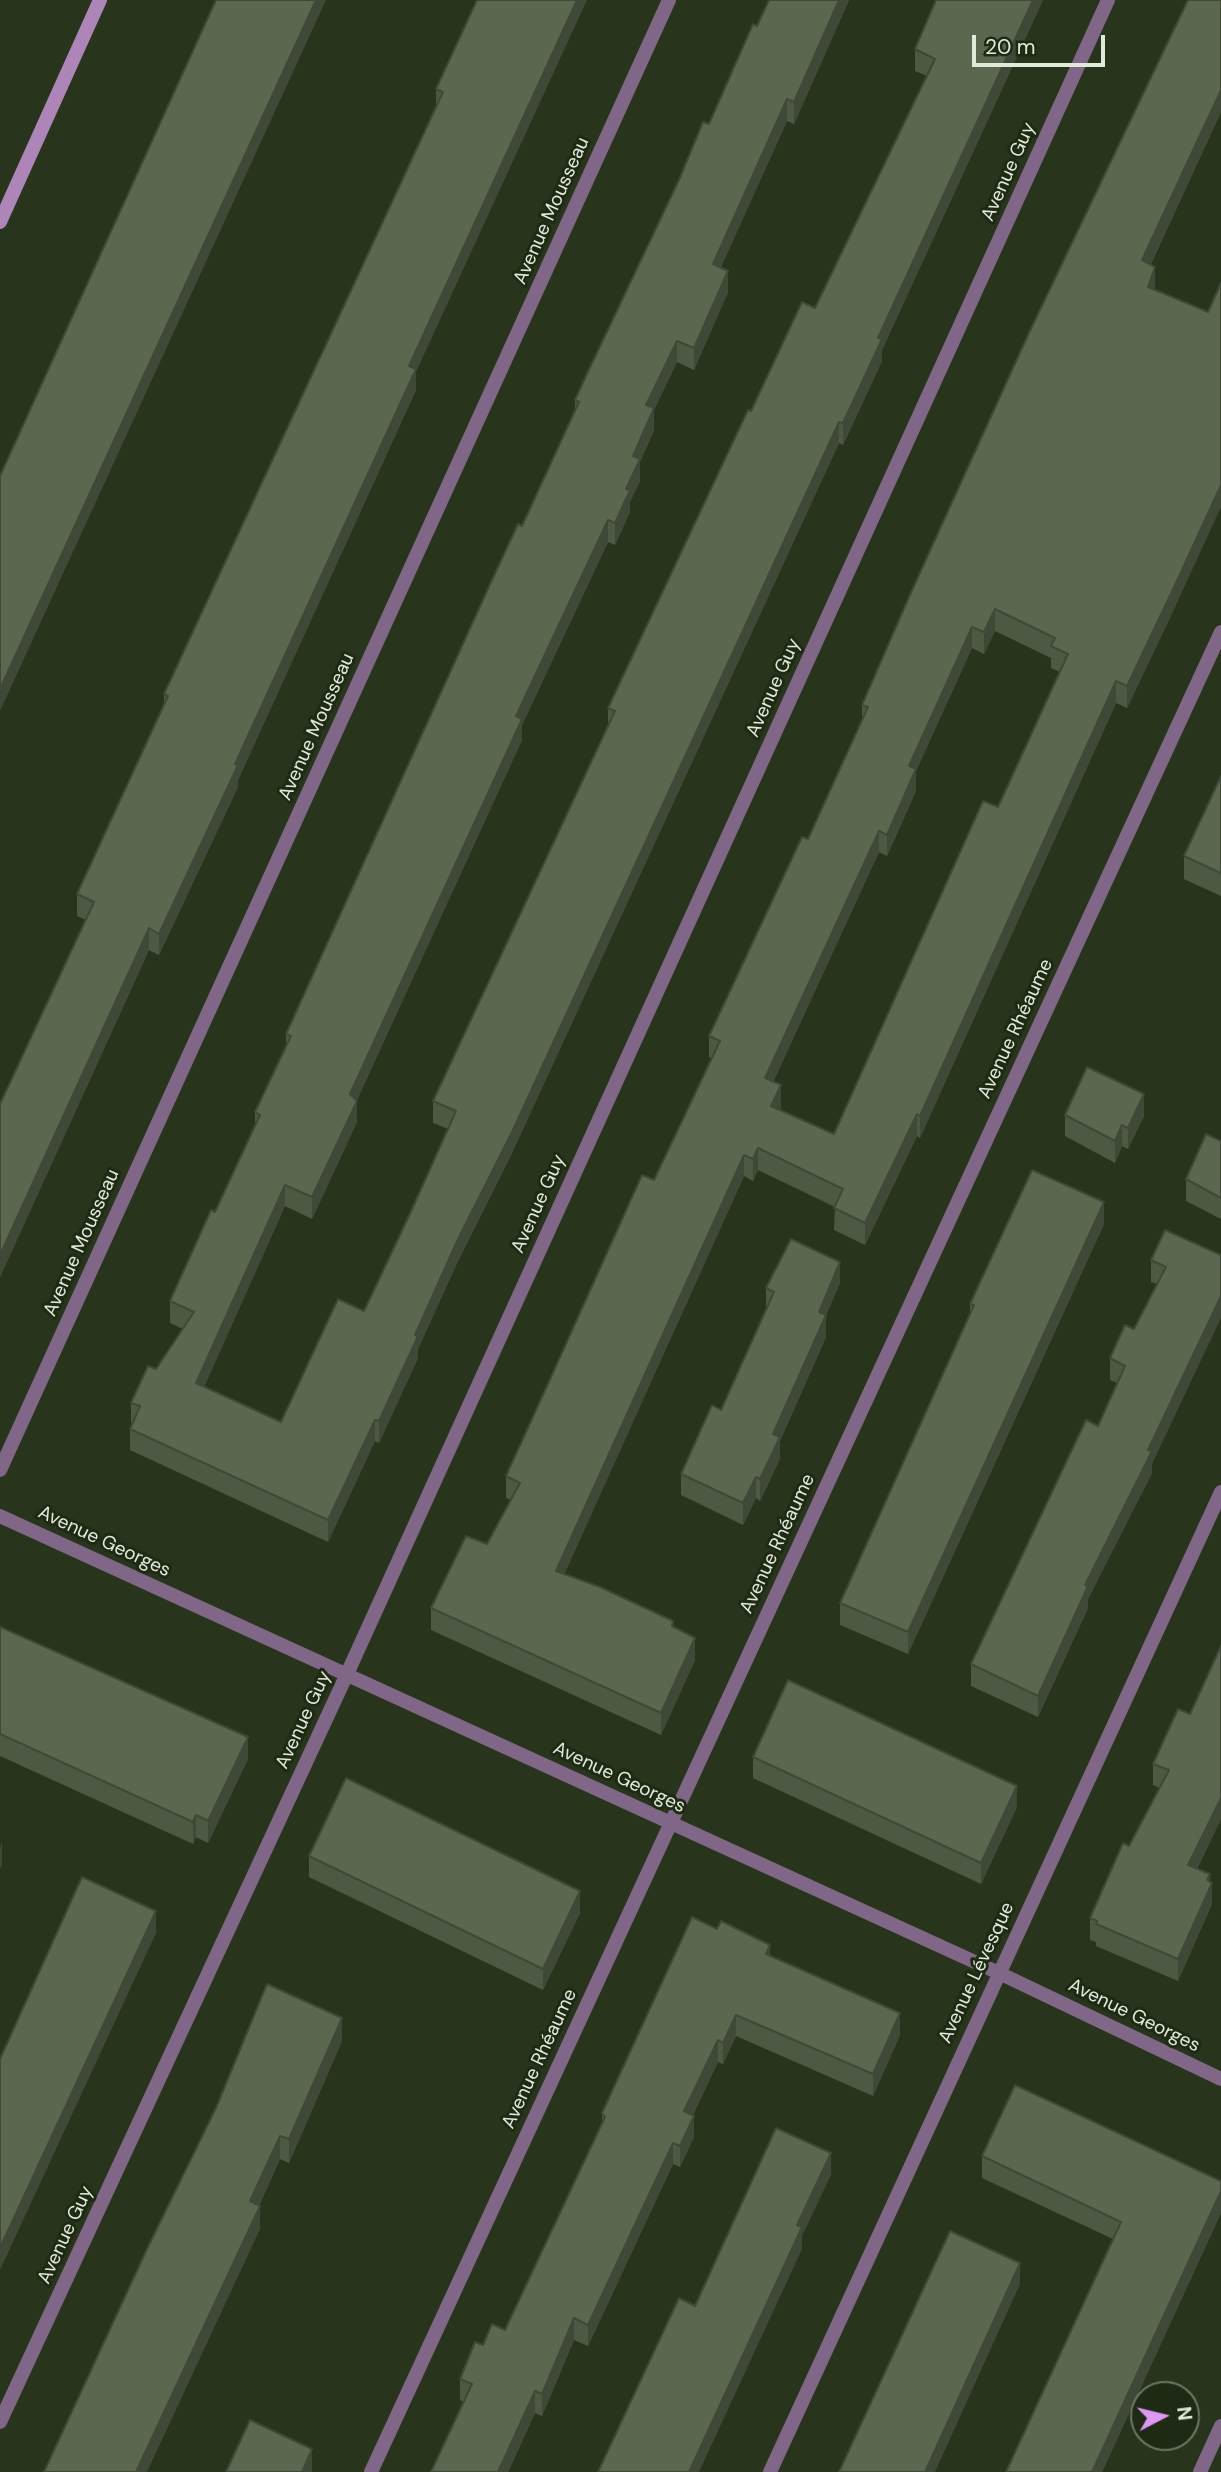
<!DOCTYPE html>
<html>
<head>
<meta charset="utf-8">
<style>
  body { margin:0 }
  #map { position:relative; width:1221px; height:2472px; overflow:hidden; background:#29341d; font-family:"DM Sans",sans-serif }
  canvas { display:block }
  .north { position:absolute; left:1130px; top:2381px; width:70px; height:70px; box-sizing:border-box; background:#1f2a14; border:2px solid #6d7664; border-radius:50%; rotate:83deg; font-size:19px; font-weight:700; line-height:28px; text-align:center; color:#e1e9db }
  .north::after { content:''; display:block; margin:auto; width:24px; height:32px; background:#de98f2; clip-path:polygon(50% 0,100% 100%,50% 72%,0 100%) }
  .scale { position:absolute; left:972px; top:35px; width:133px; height:32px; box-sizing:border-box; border:4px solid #e1e9db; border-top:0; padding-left:9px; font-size:21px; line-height:24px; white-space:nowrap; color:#e1e9db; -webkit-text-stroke:5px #1f2a14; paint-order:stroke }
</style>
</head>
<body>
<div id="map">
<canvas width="1221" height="2472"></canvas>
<div class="north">N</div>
<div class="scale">20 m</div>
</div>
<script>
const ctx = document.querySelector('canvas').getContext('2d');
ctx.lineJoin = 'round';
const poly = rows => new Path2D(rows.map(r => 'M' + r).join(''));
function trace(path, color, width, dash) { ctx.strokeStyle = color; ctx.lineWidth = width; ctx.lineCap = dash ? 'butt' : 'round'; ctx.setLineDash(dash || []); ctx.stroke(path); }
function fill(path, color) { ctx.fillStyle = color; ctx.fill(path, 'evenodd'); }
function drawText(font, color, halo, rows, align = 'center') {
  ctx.font = font + ' "DM Sans",sans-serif'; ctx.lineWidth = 6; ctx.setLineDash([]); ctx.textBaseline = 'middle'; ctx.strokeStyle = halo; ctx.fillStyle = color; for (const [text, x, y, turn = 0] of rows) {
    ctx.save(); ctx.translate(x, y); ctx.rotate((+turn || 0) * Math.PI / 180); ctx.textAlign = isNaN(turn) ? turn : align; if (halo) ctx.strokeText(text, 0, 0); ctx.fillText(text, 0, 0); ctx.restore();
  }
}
trace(poly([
  [0,1470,669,0],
  [0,1516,999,1973,1221,2079],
  [0,2422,347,1674,1108,0],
  [371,2472,1221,632],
  [770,2472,1221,1492],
  [1200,2472,1221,2426]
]), '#806787', 14);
trace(poly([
  [0,222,100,0]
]), '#ad85b8', 14);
fill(poly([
  [849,0,794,124,787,121,721,267,728,292,694,370,677,362,654,410,654,430,640,462,640,481,630,502,630,512,615,545,608,542,522,725,522,740,357,1100,357,1122,312,1219,285,1206,204,1387,281,1422,364,1311,448,1129,433,1123,433,1101,608,727,608,708,751,411,815,308,927,76,915,71,915,49,1043,0,882,350,882,361,843,445,839,443,512,1153,458,1261,418,1349,418,1358,379,1443,375,1441,328,1542,130,1450,130,1429,132,1425,131,1424,131,1403,156,1369,183,1329,170,1323,170,1301,215,1212,255,1127,255,1112,286,1045,286,1034,575,412,575,400,757,26],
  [464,28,416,372,416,390,238,780,238,787,159,955,149,950,0,1277,0,1104,86,920,77,916,77,894,164,704,164,694,436,107,436,89],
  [1221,112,1151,264,1155,288,1176,605,1127,708,1116,703,920,1138,917,1136,865,1245,834,1230,835,1207,758,1170,753,1181,744,1176,564,1574,673,1627,695,1660,661,1735,431,1630,431,1608,487,1544,511,1500,506,1498,506,1476,654,1180,712,1059,709,1057,709,1036,808,839,862,721,862,705],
  [995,631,1051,658,1051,668,1060,672,998,807,834,1134,780,1110,781,1107,773,1082,879,852,887,856,916,791,916,771,972,648,984,654],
  [1221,776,1221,896,1184,879,1184,856],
  [1065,1115,1144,1116,1128,1149,1122,1146,1115,1163,1065,1136],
  [1221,1141,1221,1219,1186,1201,1186,1179],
  [1104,1224,908,1654,840,1625,840,1603,970,1314,970,1304],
  [1221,1255,1152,1464,1152,1473,1088,1599,1088,1608,1038,1717,971,1686,971,1664,1098,1426,1117,1383,1110,1380,1110,1358,1134,1329,1157,1284,1151,1282,1151,1260],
  [840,1283,826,1315,826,1337,780,1441,780,1459,760,1501,756,1498,743,1525,681,1495,681,1474,721,1410,766,1309,766,1288],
  [0,1627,248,1759,208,1843,196,1837,193,1844,0,1756],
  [1190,1714,1221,1819,1197,1869,1210,1881,1212,1904,1178,1981,1096,1946,1096,1942,1090,1940,1090,1918,1160,1788,1153,1785,1153,1764],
  [753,1757,1017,1807,981,1884,753,1778],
  [309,1856,580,1913,543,1990,309,1877],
  [770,1956,900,2035,873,2096,736,2036,723,2064,718,2062,693,2115,694,2137,680,2167,673,2164,588,2346,574,2340,542,2416,535,2413,508,2472,431,2472,464,2402,460,2400,460,2379,483,2345,505,2330,602,2124,602,2113],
  [342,2041,289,2163,280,2159,259,2206,260,2229,44,2472],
  [982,2156,1221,2213,1102,2472,1006,2472,1113,2239,982,2178]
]), '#4e5944');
fill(poly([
  [316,0,326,0,0,711,0,689],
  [577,0,587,0,416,372,416,390,238,780,238,787,159,955,159,934,235,764,409,366],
  [839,0,849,0,794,124,794,102],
  [1033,0,1043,0,882,350,882,361,843,445,843,423,878,338],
  [1221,90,1221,112,1142,282,1142,260],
  [787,99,787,121,713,285,713,264],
  [1155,267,1155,288,1148,308,1148,287],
  [728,271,728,292,694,370,694,348],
  [677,341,677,362,654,410,654,430,640,462,640,481,630,502,630,512,615,545,615,523,626,489,633,456,646,405],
  [839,422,839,443,512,1153,458,1261,418,1349,418,1358,379,1443,379,1421,415,1335,458,1239],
  [1221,485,1221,507,1176,605,1127,708,1127,686],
  [608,520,608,542,522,725,522,740,350,1115,350,1094,516,716],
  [995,609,995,631,984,654,984,632],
  [972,627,972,648,916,771,916,791,887,856,887,835,909,766],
  [1116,681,1116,703,920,1138,920,1116],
  [879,831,879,852,765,1100,765,1078],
  [149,928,149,950,0,1277,0,1255],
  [781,1085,781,1107,771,1128,771,1106],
  [1144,1094,1144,1116,1128,1149,1128,1128],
  [357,1101,357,1122,312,1219,312,1197],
  [917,1114,917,1136,865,1245,865,1223],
  [1122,1125,1122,1146,1115,1163,1115,1141],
  [758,1148,758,1170,753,1181,753,1159],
  [744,1155,744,1176,556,1593,556,1571],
  [285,1185,285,1206,196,1405,196,1383],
  [1104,1202,1104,1224,908,1654,908,1632],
  [840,1262,840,1283,826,1315,826,1337,780,1441,780,1459,760,1501,760,1479,773,1434,819,1312],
  [1221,1296,1221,1318,1152,1464,1152,1473,1088,1599,1088,1608,1038,1717,1038,1696,1085,1585],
  [375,1420,375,1441,328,1542,328,1520],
  [756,1477,756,1498,743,1525,743,1503],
  [695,1638,695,1660,661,1735,661,1713],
  [248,1737,248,1759,208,1843,208,1821],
  [1017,1786,1017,1807,981,1884,981,1863],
  [1221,1798,1221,1819,1188,1886,1188,1865],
  [196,1815,196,1837,193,1844,193,1822],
  [2,1842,2,1864,0,1869,0,1848],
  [1210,1874,1210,1888,1212,1883,1212,1904,1178,1981,1178,1959,1207,1880],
  [580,1891,580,1913,543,1990,543,1969],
  [156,1911,156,1933,0,2270,0,2248],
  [770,1945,770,1967,766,1954],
  [900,2013,900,2035,873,2096,873,2074],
  [736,2015,736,2036,723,2064,723,2043],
  [342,2018,342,2041,289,2163,289,2139],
  [718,2040,718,2062,684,2133,684,2111],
  [694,2116,694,2137,680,2167,680,2146],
  [280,2136,280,2159,250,2224,250,2201],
  [673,2143,673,2164,588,2346,588,2325],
  [831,2153,831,2175,802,2236,802,2249,699,2472,689,2472,797,2225],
  [1221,2191,1221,2213,1102,2472,1092,2472],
  [260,2206,260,2229,147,2472,136,2472],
  [1020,2263,1020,2284,935,2472,925,2472],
  [574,2318,574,2340,542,2416,542,2394],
  [535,2391,535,2413,508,2472,498,2472],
  [312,2449,312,2472,302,2472]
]), '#404937');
const building = poly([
  [216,0,316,0,0,689,0,476,216,0],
  [477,0,577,0,409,366,416,369,235,764,238,765,159,934,149,928,0,1255,0,1104,94,902,77,894,168,696,164,694,443,92,436,89,477,0],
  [769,0,839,0,794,102,787,99,713,264,728,271,694,348,677,341,646,405,654,408,633,456,640,459,626,489,630,490,615,523,608,520,516,716,522,719,350,1094,357,1101,312,1197,285,1185,196,1383,281,1422,338,1299,364,1311,409,1216,456,1111,433,1101,615,711,608,708,748,410,751,411,802,302,815,308,935,59,915,49,936,0,1033,0,878,338,882,339,843,423,839,422,512,1132,458,1239,415,1335,418,1336,379,1421,375,1420,328,1520,130,1429,140,1406,131,1403,148,1366,156,1369,194,1312,170,1301,211,1210,215,1212,260,1115,255,1112,291,1036,286,1034,492,580,518,524,522,526,579,402,575,400,585,378,679,180,703,122,709,124,753,24,757,26,769,0],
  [1188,0,1221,0,1221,90,1142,260,1155,267,1148,287,1208,312,1221,283,1221,485,1176,583,1127,686,1116,681,920,1116,917,1114,865,1223,834,1208,843,1189,758,1148,753,1159,744,1155,556,1571,600,1587,673,1621,672,1626,695,1638,661,1713,431,1608,466,1536,487,1544,520,1483,506,1476,552,1375,642,1175,654,1180,720,1041,709,1036,802,837,808,839,868,707,862,705,909,597,1028,335,1188,0],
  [995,609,1055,638,1051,646,1068,654,998,807,983,801,834,1134,771,1106,781,1085,765,1078,879,831,887,835,916,769,909,766,972,627,984,632,995,609],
  [1221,776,1221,873,1184,856,1221,776],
  [1087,1067,1144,1094,1128,1128,1122,1125,1115,1141,1065,1115,1087,1067],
  [1206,1134,1221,1141,1221,1198,1186,1179,1206,1134],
  [1032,1170,1104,1202,908,1632,840,1603,974,1305,970,1304,1032,1170],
  [1165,1230,1221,1255,1221,1296,1148,1450,1152,1451,1085,1585,1088,1586,1038,1696,971,1664,1086,1420,1098,1426,1125,1366,1110,1358,1125,1325,1134,1329,1166,1267,1151,1260,1165,1230],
  [791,1239,840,1262,819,1312,826,1315,773,1434,780,1437,760,1479,756,1477,743,1503,681,1474,712,1405,721,1410,774,1292,766,1288,791,1239],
  [0,1627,248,1737,208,1821,196,1815,193,1822,0,1734,0,1627],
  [1221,1646,1221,1798,1188,1865,1210,1874,1207,1880,1212,1883,1178,1959,1096,1924,1097,1921,1090,1918,1123,1843,1129,1846,1169,1770,1153,1764,1178,1709,1190,1714,1221,1646],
  [788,1680,1017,1786,981,1863,753,1757,788,1680],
  [346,1778,580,1891,543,1969,309,1856,346,1778],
  [82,1877,156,1911,0,2248,0,2059,82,1877],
  [692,1917,717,1929,721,1921,770,1945,766,1954,900,2013,873,2074,736,2015,723,2043,718,2040,684,2111,694,2116,680,2146,673,2143,588,2325,574,2318,542,2394,535,2391,498,2472,431,2472,472,2384,460,2379,475,2342,483,2345,492,2324,505,2330,605,2117,602,2113,692,1917],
  [267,1984,342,2018,289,2139,280,2136,250,2201,260,2206,136,2472,44,2472,147,2249,216,2108,267,1984],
  [1015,2085,1221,2181,1221,2191,1092,2472,1006,2472,1121,2222,982,2156,1015,2085],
  [776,2128,831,2153,797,2225,802,2227,689,2472,598,2472,679,2298,695,2306,776,2128],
  [950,2231,1020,2263,925,2472,839,2472,950,2231],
  [250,2420,312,2449,302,2472,226,2472,250,2420]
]);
fill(building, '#5b684f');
trace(building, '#404937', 2);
drawText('19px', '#e1e9db', '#1f2a14', [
  ["Avenue Guy",1009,172,-66],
  ["Avenue Mousseau",552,211,-66],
  ["Avenue Guy",774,688,-66],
  ["Avenue Mousseau",317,727,-66],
  ["Avenue Rhéaume",1016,1029,-65],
  ["Avenue Guy",539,1204,-66],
  ["Avenue Mousseau",82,1243,-66],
  ["Avenue Georges",104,1542,25],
  ["Avenue Rhéaume",778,1544,-65],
  ["Avenue Guy",304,1720,-65],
  ["Avenue Georges",619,1778,25],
  ["Avenue Lévesque",977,1973,-65],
  ["Avenue Georges",1134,2016,26],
  ["Avenue Rhéaume",540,2059,-65],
  ["Avenue Guy",66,2235,-65]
]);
</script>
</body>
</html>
